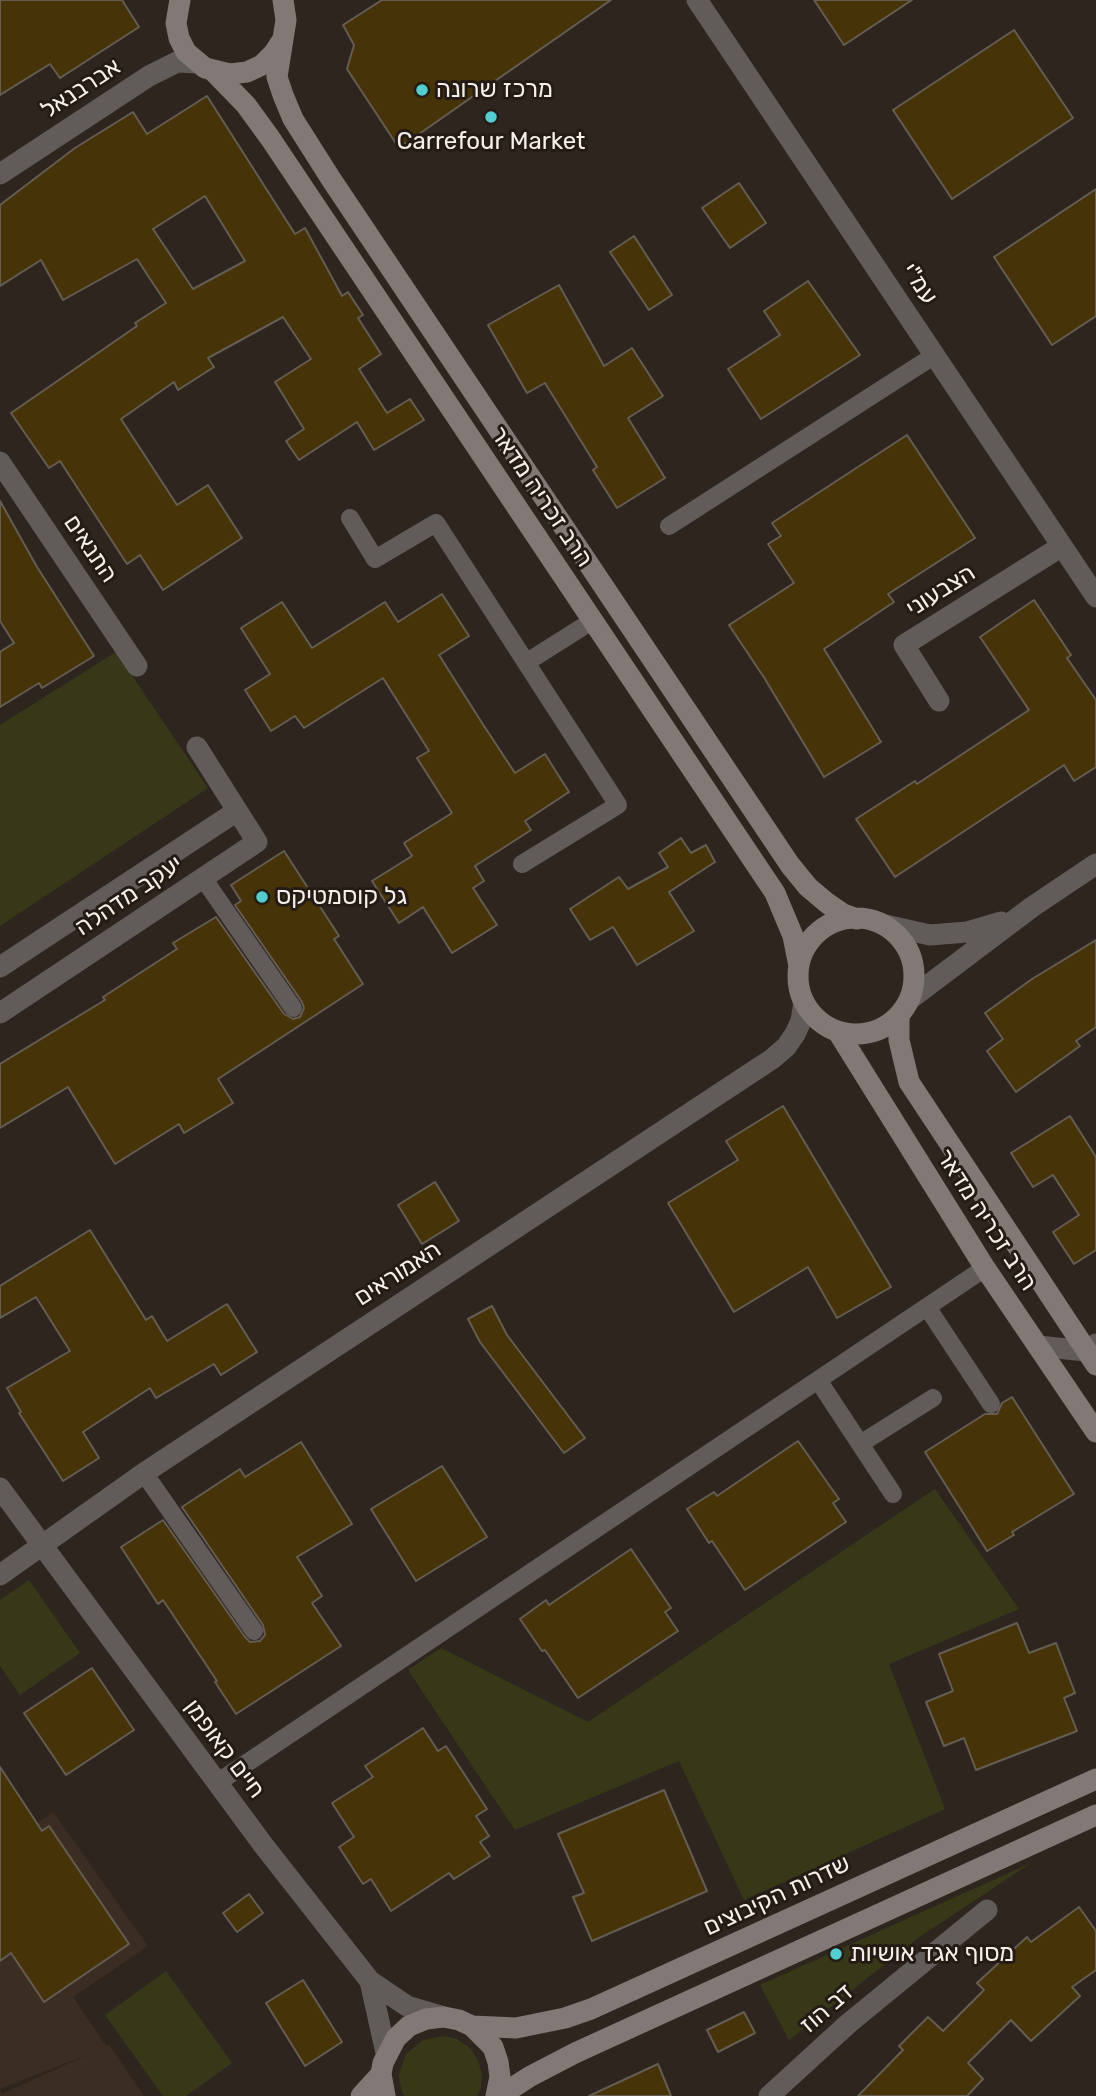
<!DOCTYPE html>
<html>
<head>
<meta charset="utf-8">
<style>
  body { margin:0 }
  canvas { display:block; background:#2e251e }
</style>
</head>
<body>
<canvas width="1096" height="2096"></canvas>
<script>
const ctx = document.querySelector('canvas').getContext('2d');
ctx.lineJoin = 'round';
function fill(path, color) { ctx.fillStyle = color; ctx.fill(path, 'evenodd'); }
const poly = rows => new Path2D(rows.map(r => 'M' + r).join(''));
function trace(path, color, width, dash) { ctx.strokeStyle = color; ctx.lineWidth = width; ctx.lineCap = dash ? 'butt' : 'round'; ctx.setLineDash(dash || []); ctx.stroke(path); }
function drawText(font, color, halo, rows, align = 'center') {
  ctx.font = font + ' Rubik,Heebo,sans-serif'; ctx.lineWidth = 6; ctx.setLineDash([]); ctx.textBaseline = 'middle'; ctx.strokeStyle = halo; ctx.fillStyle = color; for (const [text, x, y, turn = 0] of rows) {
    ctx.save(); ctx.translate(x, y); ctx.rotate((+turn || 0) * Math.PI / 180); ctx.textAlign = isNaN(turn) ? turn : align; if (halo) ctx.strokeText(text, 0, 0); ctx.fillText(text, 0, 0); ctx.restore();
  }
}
fill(poly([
  [53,1812,148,1946,73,1997,106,2046,109,2045,144,2096,0,2096,0,2090,2,2094,89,2054,0,2089,0,1849]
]), '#3c2d23');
fill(poly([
  [116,652,208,788,0,926,0,725],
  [935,1489,1019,1609,889,1664,945,1809,744,1900,679,1761,515,1830,408,1670,441,1648,588,1722],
  [29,1580,80,1653,20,1695,0,1666,0,1600],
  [1031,1863,918,1938,789,2040,760,1985],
  [166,1971,232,2063,186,2096,163,2096,105,2015],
  [444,2036,457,2039,470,2048,478,2060,482,2074,481,2088,477,2096,404,2096,401,2089,399,2074,406,2054,423,2040]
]), '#363818');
const building = poly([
  [0,0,122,0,139,27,60,78,50,64,0,95,0,0],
  [382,0,611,0,399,148,347,69,354,45,343,25,382,0],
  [814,0,912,0,844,45,814,0],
  [1014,30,1073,118,952,199,893,110,1014,30],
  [207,96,295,234,305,228,342,296,348,292,363,315,358,318,381,354,359,369,387,413,410,399,424,420,374,450,357,422,299,460,286,441,304,429,275,382,311,359,283,317,208,358,214,367,178,390,174,382,121,419,177,505,208,485,242,538,163,590,140,555,127,564,60,461,49,468,11,413,137,326,135,323,166,303,137,259,63,300,41,260,0,286,0,205,75,148,133,112,147,134,207,96],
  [205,196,245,261,193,289,153,229,205,196],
  [739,183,766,223,730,248,702,208,739,183],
  [1096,189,1096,316,1052,345,994,257,1096,189],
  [634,236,672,295,649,310,610,252,634,236],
  [808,281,860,355,761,419,728,369,780,335,764,311,808,281],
  [559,285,604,366,632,348,663,396,628,418,665,478,617,508,593,470,597,467,545,383,527,393,488,325,559,285],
  [907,435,975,538,888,594,894,602,824,649,881,742,824,777,765,679,729,625,794,583,768,544,781,536,772,523,907,435],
  [0,501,37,567,94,656,42,688,39,683,0,707,0,652,14,643,0,621,0,501],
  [442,594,469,636,439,655,484,726,515,773,545,754,569,792,525,821,531,830,475,866,484,881,473,888,497,925,452,953,423,907,399,923,372,881,412,856,404,843,452,813,417,758,429,751,383,678,304,728,295,716,271,731,245,690,270,674,241,628,282,602,312,648,385,602,398,622,442,594],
  [1034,600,1071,655,1067,658,1096,700,1096,767,1074,781,1064,765,895,877,856,819,915,781,917,784,1029,710,980,637,1034,600],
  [681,838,691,853,706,845,715,862,669,892,694,931,637,965,613,927,590,940,570,909,619,877,628,889,668,867,659,853,681,838],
  [284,851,339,936,334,939,363,984,218,1079,233,1103,184,1133,179,1124,115,1164,68,1087,0,1128,0,1064,105,1000,103,997,177,949,173,943,216,917,284,1014,293,1019,300,1017,304,1008,302,1002,235,905,241,901,231,885,284,851],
  [1096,940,1096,1027,1076,1041,1080,1046,1016,1092,987,1051,1003,1039,985,1013,1032,979,1096,940],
  [783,1106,891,1287,837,1318,808,1267,734,1312,668,1203,738,1160,726,1141,783,1106],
  [1070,1116,1096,1157,1096,1250,1074,1264,1053,1232,1079,1215,1053,1175,1033,1187,1011,1153,1070,1116],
  [435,1182,459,1221,422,1244,398,1205,435,1182],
  [90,1230,146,1320,152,1316,167,1341,227,1304,257,1352,221,1375,214,1364,156,1398,150,1388,83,1432,99,1458,63,1481,19,1413,21,1412,7,1388,70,1351,36,1297,0,1318,0,1286,90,1230],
  [492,1306,507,1335,585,1438,564,1453,480,1342,468,1319,492,1306],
  [1012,1397,1074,1494,1012,1532,1014,1535,987,1551,925,1452,985,1414,997,1414,1002,1403,1012,1397],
  [798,1441,839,1499,833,1503,846,1522,745,1590,712,1541,709,1543,687,1509,714,1492,717,1496,798,1441],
  [301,1442,352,1524,297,1557,322,1596,312,1603,341,1646,236,1714,215,1682,217,1681,163,1600,158,1604,121,1547,163,1520,245,1637,250,1642,260,1641,265,1635,263,1625,182,1507,240,1469,245,1477,301,1442],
  [442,1466,487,1537,416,1581,371,1509,442,1466],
  [631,1549,671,1608,665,1612,678,1631,578,1698,545,1650,542,1651,520,1619,546,1600,549,1605,631,1549],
  [1017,1623,1029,1653,1056,1643,1075,1693,1064,1698,1077,1731,976,1770,964,1738,944,1746,926,1702,953,1691,939,1654,1017,1623],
  [92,1668,134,1730,66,1775,24,1713,92,1668],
  [423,1728,438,1751,446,1746,487,1809,476,1816,489,1836,480,1842,490,1856,454,1879,449,1873,391,1911,371,1879,363,1884,339,1847,354,1837,332,1803,373,1777,365,1766,423,1728],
  [0,1767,42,1831,49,1826,129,1944,44,2002,11,1953,0,1961,0,1767],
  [664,1790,707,1891,592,1941,573,1897,584,1893,558,1834,664,1790],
  [249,1894,263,1913,237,1932,223,1913,249,1894],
  [1079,1907,1096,1931,1096,1970,1072,1987,1080,1996,1031,2041,1011,2020,968,2063,983,2079,967,2096,858,2096,903,2050,899,2046,928,2017,943,2031,984,1990,977,1983,1027,1937,1031,1942,1079,1907],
  [303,1980,342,2042,305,2066,266,2003,303,1980],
  [744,2012,755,2033,718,2052,707,2030,744,2012],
  [658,2064,671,2096,589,2096,658,2064]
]);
fill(building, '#463307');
trace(building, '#635d52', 2);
trace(poly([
  [350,518,375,559,436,523,618,805,522,864],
  [669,526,935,355],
  [527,662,592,621],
  [203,878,293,1008],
  [927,1307,991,1404],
  [818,1380,893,1494],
  [860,1444,933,1398],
  [144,1473,254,1631],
  [217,1783,985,1268]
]), '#615b5a', 18);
trace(poly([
  [697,0,1096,597],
  [0,174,149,76,177,62,197,63],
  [0,462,137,666],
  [939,701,904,645,1062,546],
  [885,925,930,935,967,932,1001,922],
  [0,967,237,811],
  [910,999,1032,907,1096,864],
  [0,1013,257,842,197,747],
  [1038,1346,1086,1351,1096,1344],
  [0,1488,264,1846,370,1981,407,2006,444,2017],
  [0,1575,144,1473,772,1059,786,1047,795,1034,801,1021,804,1002],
  [370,1981,386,2053],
  [769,2096,849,2023,987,1910]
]), '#615b5a', 21);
trace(poly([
  [180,0,176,23,179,38,186,52,205,68,230,74,247,72,262,65,274,53,283,39,286,20,283,0],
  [283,39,277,77,283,95,293,119,331,179,790,865,808,887,827,903,843,914,857,919],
  [214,72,246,105,270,138,775,893,793,936,799,966],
  '798 976a58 58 0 1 1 116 0a58 58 0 1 1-116 0Z',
  [899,1016,899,1040,909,1082,1096,1365],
  [838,1032,985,1268,1096,1432],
  [472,2026,516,2028,565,2018,591,2009,1096,1779],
  [361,2096,381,2074],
  [385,2096,381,2074,383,2063,396,2038,409,2026,426,2019,444,2017,459,2020,472,2026,493,2047,498,2062,500,2077,496,2096],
  [500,2096,529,2077,575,2053,1096,1815]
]), '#827876', 21);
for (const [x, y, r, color] of [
  [422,90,7,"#52cdd0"],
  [491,117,7,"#52cdd0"],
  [262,897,7,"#52cdd0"],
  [836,1954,7,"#52cdd0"]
]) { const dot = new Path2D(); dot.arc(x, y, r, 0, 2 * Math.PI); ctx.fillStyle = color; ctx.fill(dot); trace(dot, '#241b15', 2.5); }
drawText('24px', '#f5efea', '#241b15', [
  ["אברבנאל",81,89,-33],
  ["עמ\"י",919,284,56],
  ["הרב זכריה מדאר",541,497,56],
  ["התנאים",90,549,56],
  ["הצבעוני",941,591,-32],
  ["יעקב מדהלה",129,896,-34],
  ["הרב זכריה מדאר",986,1220,57],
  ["האמוראים",398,1274,-33],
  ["חיים קאופמן",224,1749,53],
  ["שדרות הקיבוצים",777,1896,-25],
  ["דב הוז",827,2009,-41]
]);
drawText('24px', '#f5efea', '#241b15', [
  ["מרכז שרונה",436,90],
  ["Carrefour Market",491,142,"center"],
  ["גל קוסמטיקס",276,897],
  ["מסוף אגד אושיות",850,1954]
], 'left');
</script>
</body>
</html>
